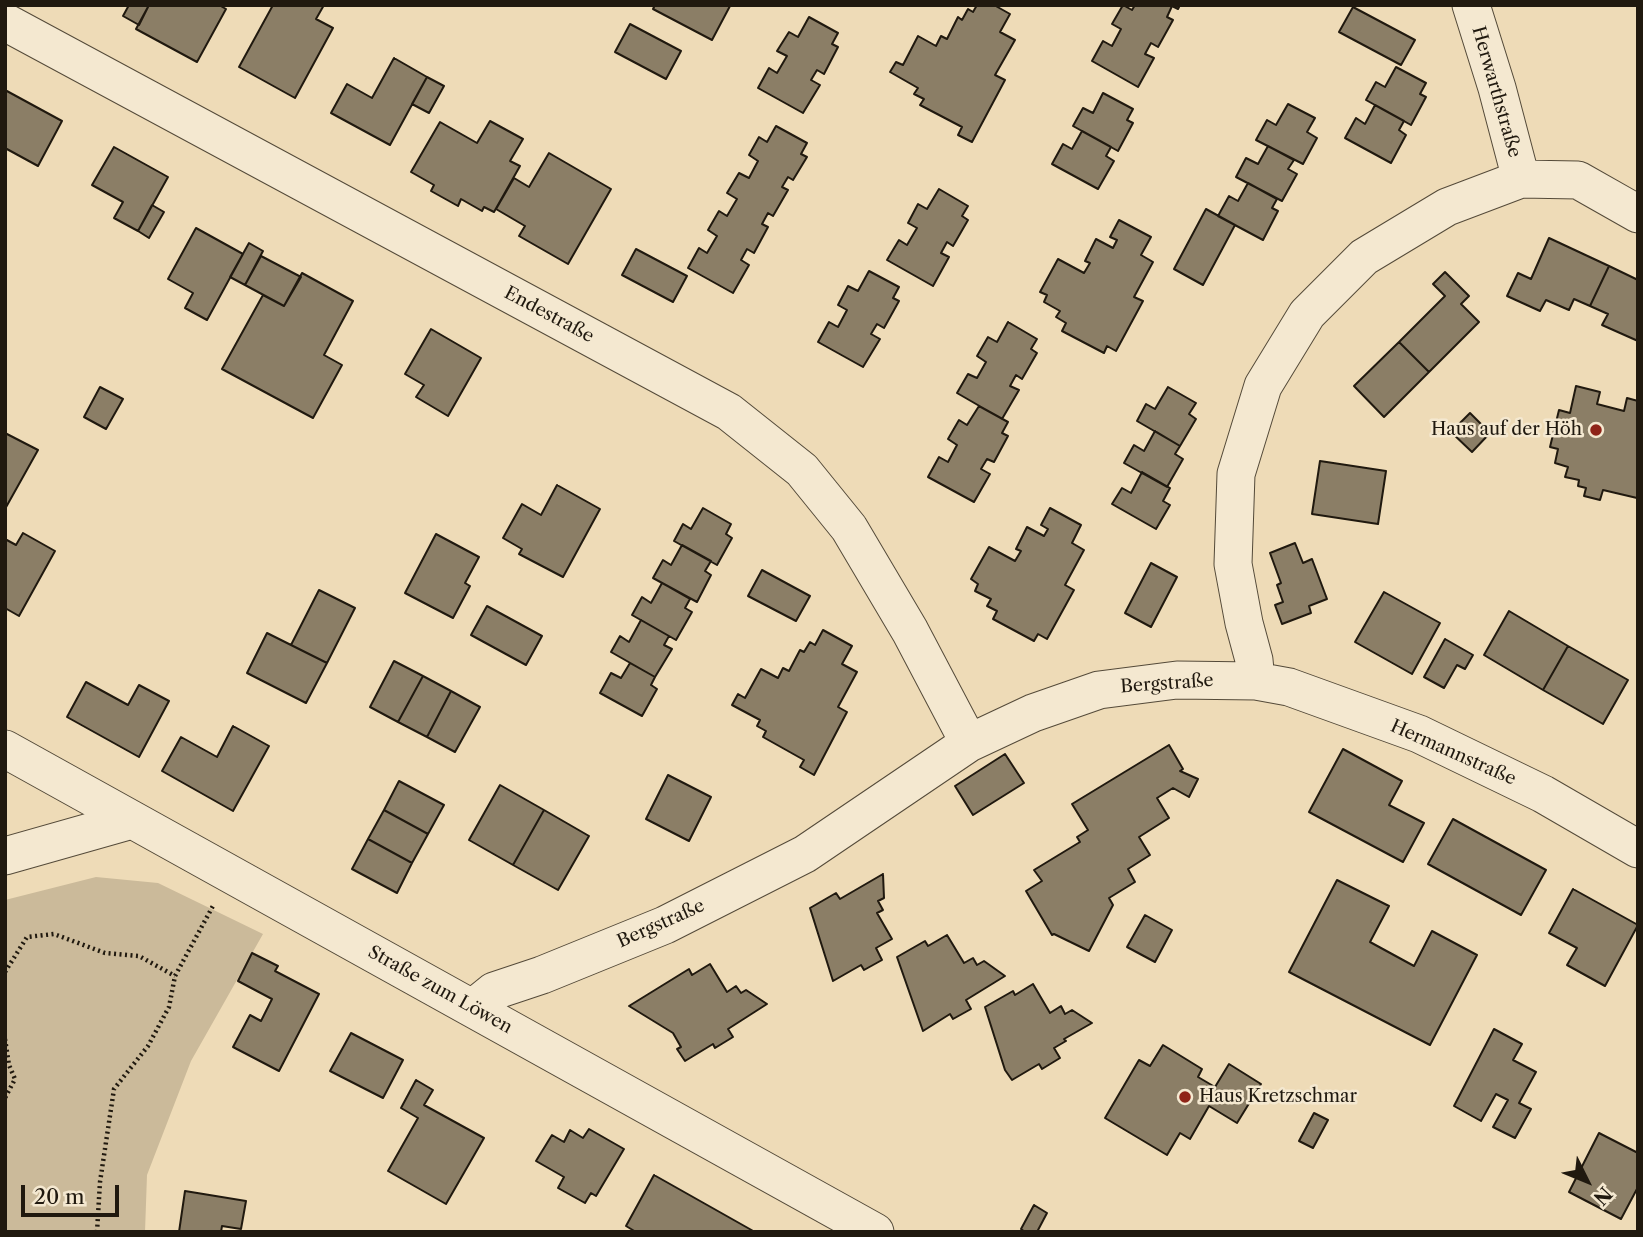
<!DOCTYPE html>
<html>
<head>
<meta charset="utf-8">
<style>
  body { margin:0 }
  #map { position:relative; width:1643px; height:1237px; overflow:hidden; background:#eedbb7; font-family:"Libre Caslon Text",serif }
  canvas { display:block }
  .frame { position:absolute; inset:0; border:7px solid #20190f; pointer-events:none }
  .north { position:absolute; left:1552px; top:1146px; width:70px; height:70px; -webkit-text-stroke:5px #f4e8d0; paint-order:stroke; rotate:133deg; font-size:19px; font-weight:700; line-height:28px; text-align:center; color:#20190f }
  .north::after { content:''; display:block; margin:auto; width:24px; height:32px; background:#20190f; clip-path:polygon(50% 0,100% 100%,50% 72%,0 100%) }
  .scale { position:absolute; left:21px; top:1185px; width:98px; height:32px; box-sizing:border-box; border:4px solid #20190f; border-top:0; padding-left:9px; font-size:21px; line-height:24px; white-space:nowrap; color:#20190f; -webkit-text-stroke:5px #f4e8d0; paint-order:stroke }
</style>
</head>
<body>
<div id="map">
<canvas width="1643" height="1237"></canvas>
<div class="frame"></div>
<div class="north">N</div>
<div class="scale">20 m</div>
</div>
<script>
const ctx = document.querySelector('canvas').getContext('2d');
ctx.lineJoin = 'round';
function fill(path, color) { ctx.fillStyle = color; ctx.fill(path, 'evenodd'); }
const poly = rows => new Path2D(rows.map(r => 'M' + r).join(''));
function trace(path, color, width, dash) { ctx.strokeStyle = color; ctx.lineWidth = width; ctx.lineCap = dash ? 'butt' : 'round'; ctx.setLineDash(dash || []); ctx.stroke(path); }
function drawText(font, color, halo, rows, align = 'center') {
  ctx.font = font + ' "Libre Caslon Text",serif'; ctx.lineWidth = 5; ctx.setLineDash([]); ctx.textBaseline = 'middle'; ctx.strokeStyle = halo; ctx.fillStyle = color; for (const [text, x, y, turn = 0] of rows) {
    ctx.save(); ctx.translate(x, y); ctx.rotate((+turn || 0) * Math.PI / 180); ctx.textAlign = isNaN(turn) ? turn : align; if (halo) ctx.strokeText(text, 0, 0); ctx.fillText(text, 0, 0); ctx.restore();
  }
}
fill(poly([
  [96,877,158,883,263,934,191,1061,147,1175,145,1232,5,1232,5,900]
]), '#cbba9a');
const building = poly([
  [129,5,149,5,139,25,123,16,129,5],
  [149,5,219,5,226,9,197,62,136,29,149,5],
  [273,5,324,5,316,19,333,28,295,98,239,67,273,5],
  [655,5,728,5,730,6,712,40,653,9,655,5],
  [977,5,994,5,1010,14,1000,32,1015,40,995,75,1005,80,972,142,958,135,962,127,920,105,924,99,914,94,918,88,890,72,896,62,903,65,918,36,936,46,941,36,947,39,958,17,962,20,968,9,973,12,977,5],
  [1123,5,1132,10,1135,5,1180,5,1178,9,1172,6,1167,17,1173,20,1158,47,1151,43,1145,54,1154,58,1138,87,1092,61,1103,41,1112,46,1121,29,1112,24,1123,5],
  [1353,7,1415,40,1401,65,1339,32,1353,7],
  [809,17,838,33,832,44,838,47,824,74,817,70,811,80,820,85,803,113,758,88,769,68,777,73,787,56,777,51,789,32,798,37,809,17],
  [630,24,681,51,666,79,615,52,630,24],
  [394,58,427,77,390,145,331,113,347,84,372,98,394,58],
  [1396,67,1426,83,1420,94,1426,97,1411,125,1366,100,1376,82,1385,87,1396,67],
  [427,77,444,86,429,113,412,104,427,77],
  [5,90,62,121,38,166,5,148,5,90],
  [1103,93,1133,109,1127,120,1133,123,1118,151,1073,126,1083,108,1093,113,1103,93],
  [1288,104,1315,118,1307,132,1317,138,1303,164,1256,140,1267,120,1276,125,1288,104],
  [1375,105,1404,121,1399,130,1406,135,1391,163,1345,138,1356,118,1365,124,1375,105],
  [490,121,523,139,510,161,520,166,494,212,484,207,482,211,461,199,458,206,431,191,434,185,411,172,440,122,477,143,490,121],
  [776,126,807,143,801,154,807,157,793,180,788,177,782,187,788,190,773,216,768,213,762,224,768,227,754,253,747,249,741,260,749,265,733,293,688,268,699,248,707,253,717,236,708,230,719,211,727,216,737,199,727,193,739,173,749,178,758,161,749,155,759,137,767,142,776,126],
  [1082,131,1111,147,1106,156,1114,161,1098,189,1052,164,1063,144,1072,149,1082,131],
  [1268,146,1294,160,1288,169,1297,174,1282,201,1236,177,1246,158,1258,164,1268,146],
  [114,147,168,177,138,231,114,218,123,202,92,185,114,147],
  [549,153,611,189,568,264,519,236,525,226,496,209,514,178,529,187,549,153],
  [1248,183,1277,199,1272,208,1278,211,1263,240,1218,216,1229,196,1238,201,1248,183],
  [939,189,968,206,962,216,968,220,953,246,947,242,941,253,949,257,933,286,887,260,899,240,907,245,917,228,908,223,918,204,927,209,939,189],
  [152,205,164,212,149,238,138,231,152,205],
  [1206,209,1235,225,1203,285,1174,269,1206,209],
  [1119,220,1151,237,1141,255,1153,262,1134,297,1143,301,1116,351,1107,346,1104,353,1062,331,1066,323,1056,317,1060,311,1044,302,1047,295,1040,292,1058,259,1084,273,1090,263,1085,261,1096,239,1113,248,1117,240,1110,237,1119,220],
  [196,228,243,254,207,320,185,308,193,293,168,279,196,228],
  [1549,238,1609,266,1590,306,1574,299,1569,310,1546,300,1540,311,1507,296,1518,273,1531,279,1549,238],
  [249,243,263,251,245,285,230,277,249,243],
  [636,249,687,276,673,302,622,275,636,249],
  [261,256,301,277,284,306,245,285,261,256],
  [1609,266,1638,280,1638,341,1602,325,1608,314,1590,306,1609,266],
  [869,271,899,287,893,298,899,301,884,328,877,324,871,334,880,339,863,367,818,342,829,322,838,327,847,310,838,305,848,286,858,291,869,271],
  [1445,272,1469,296,1461,304,1479,322,1429,372,1399,342,1445,296,1433,284,1445,272],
  [302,273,353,301,324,355,342,365,313,418,222,369,263,295,284,306,302,273],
  [1008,322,1037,339,1031,349,1037,353,1022,379,1016,375,1010,386,1019,390,1002,419,957,393,968,374,977,378,986,362,977,356,988,337,997,342,1008,322],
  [431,329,481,358,448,416,416,397,424,385,405,374,431,329],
  [1399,342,1429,372,1384,417,1354,386,1399,342],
  [1576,386,1600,392,1597,404,1624,411,1627,398,1638,401,1637,498,1603,490,1600,500,1584,496,1586,488,1578,486,1579,480,1565,477,1568,467,1555,463,1558,449,1550,447,1559,410,1570,413,1576,386],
  [100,387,123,399,106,429,84,417,100,387],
  [1168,387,1196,403,1189,414,1196,419,1180,446,1137,421,1146,404,1155,409,1168,387],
  [979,406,1008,422,1002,433,1008,436,994,462,987,459,981,469,990,474,974,502,928,477,939,457,948,462,957,445,948,439,959,420,967,425,979,406],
  [1470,413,1490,433,1472,452,1451,432,1470,413],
  [1155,431,1180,446,1175,454,1183,459,1167,487,1124,463,1134,445,1144,451,1155,431],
  [5,433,38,450,5,509,5,433],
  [1320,461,1386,471,1378,524,1312,514,1320,461],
  [1142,472,1170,488,1163,501,1170,505,1156,529,1112,504,1122,488,1131,493,1142,472],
  [557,485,600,509,563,577,519,554,522,549,503,538,522,504,541,515,557,485],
  [703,508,731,524,726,534,732,538,717,565,674,541,683,524,691,529,703,508],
  [1050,508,1081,525,1072,543,1084,550,1065,585,1074,590,1047,639,1038,634,1034,641,993,619,997,611,987,606,991,599,975,591,978,584,971,579,989,547,1015,561,1021,551,1016,549,1027,527,1044,536,1048,529,1041,525,1050,508],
  [23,533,55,551,19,616,5,608,5,539,16,545,23,533],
  [436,534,479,557,465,583,470,586,453,618,405,593,436,534],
  [1295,543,1303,563,1312,559,1327,599,1309,606,1311,613,1282,624,1275,605,1283,602,1277,585,1281,583,1270,553,1295,543],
  [682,545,711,561,705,571,711,575,697,602,653,578,663,560,671,565,682,545],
  [1151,563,1177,577,1151,627,1125,613,1151,563],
  [762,570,810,596,796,621,748,596,762,570],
  [662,583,690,599,685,608,692,612,676,640,632,615,642,597,651,603,662,583],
  [319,590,355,608,327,663,291,645,319,590],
  [1384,592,1440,623,1412,674,1355,642,1384,592],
  [487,606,542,636,526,665,471,635,487,606],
  [1509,611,1568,646,1543,690,1484,655,1509,611],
  [641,620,669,636,664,645,672,649,655,677,611,652,620,636,629,642,641,620],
  [823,630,852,646,842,664,857,672,838,707,847,712,814,775,800,767,804,760,763,737,766,731,757,726,760,720,732,705,738,694,745,698,761,669,778,678,783,668,789,671,800,650,804,652,810,642,815,645,823,630],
  [267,633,327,663,306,703,247,673,267,633],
  [1445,639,1473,655,1465,669,1457,665,1444,688,1424,677,1445,639],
  [1568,646,1628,680,1603,724,1543,690,1568,646],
  [394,661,423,676,398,722,370,707,394,661],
  [630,663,655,677,651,685,657,689,642,716,600,693,611,673,621,678,630,663],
  [423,676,451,691,427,737,398,722,423,676],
  [86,682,128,705,139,685,169,701,139,757,67,717,86,682],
  [451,691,480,707,455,752,427,737,451,691],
  [233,726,269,746,233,811,162,771,181,737,217,757,233,726],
  [1169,745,1183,769,1180,771,1198,779,1189,797,1173,788,1157,798,1169,818,1139,837,1150,855,1128,869,1135,882,1109,898,1113,905,1089,951,1054,934,1052,935,1026,891,1042,881,1034,870,1080,842,1077,837,1088,830,1072,804,1169,745],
  [1343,749,1402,781,1389,805,1424,823,1403,862,1309,812,1343,749],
  [1005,754,1024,783,973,815,955,786,1005,754],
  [668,775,711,797,689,841,646,819,668,775],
  [399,781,444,805,428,834,384,810,399,781],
  [500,785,544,810,513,865,469,840,500,785],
  [384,810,428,834,412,863,368,839,384,810],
  [544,810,589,836,558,890,513,865,544,810],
  [1453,819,1546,870,1521,915,1428,864,1453,819],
  [368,839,412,863,397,893,352,869,368,839],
  [883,874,884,898,878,901,883,910,877,913,892,939,876,948,882,960,864,970,861,965,833,981,810,908,836,893,840,899,883,874],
  [1337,880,1389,906,1370,942,1414,966,1432,931,1477,955,1430,1045,1289,972,1337,880],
  [1573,889,1638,925,1605,986,1567,965,1577,948,1549,933,1573,889],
  [1145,915,1172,930,1155,962,1127,947,1145,915],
  [947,935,964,963,973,958,977,965,984,961,1005,976,966,1000,971,1009,953,1019,950,1014,923,1031,897,957,925,941,928,946,947,935],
  [252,953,278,966,275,971,319,994,279,1071,233,1047,250,1015,261,1021,272,999,238,981,252,953],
  [710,964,727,992,736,986,741,993,746,990,767,1004,728,1029,733,1037,715,1048,713,1044,685,1061,677,1049,681,1047,673,1033,629,1006,689,969,692,975,710,964],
  [1033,984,1050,1013,1061,1006,1065,1014,1072,1010,1092,1023,1064,1039,1066,1041,1054,1048,1060,1058,1042,1069,1039,1064,1012,1080,1005,1070,985,1007,1013,991,1015,995,1033,984],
  [1494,1029,1522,1044,1513,1060,1536,1072,1519,1103,1531,1109,1515,1138,1493,1127,1508,1100,1496,1094,1481,1121,1454,1106,1494,1029],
  [351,1033,403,1060,383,1098,330,1071,351,1033],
  [1163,1045,1202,1069,1198,1077,1215,1087,1229,1064,1261,1084,1237,1123,1209,1106,1190,1139,1180,1133,1167,1155,1105,1118,1139,1060,1150,1066,1163,1045],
  [416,1080,433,1090,424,1105,484,1138,446,1204,388,1171,418,1118,401,1108,416,1080],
  [1314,1113,1328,1120,1313,1148,1299,1141,1314,1113],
  [589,1129,624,1149,596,1196,591,1193,585,1203,558,1188,564,1177,536,1161,552,1135,564,1142,570,1130,583,1138,589,1129],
  [1599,1133,1638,1153,1638,1187,1621,1219,1569,1192,1599,1133],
  [654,1175,755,1232,636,1232,626,1226,654,1175],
  [185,1191,246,1201,241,1229,222,1226,221,1232,179,1232,185,1191],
  [1034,1205,1047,1213,1037,1232,1025,1232,1021,1229,1034,1205]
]);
fill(building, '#8b7e66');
trace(building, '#20190f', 2);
const minor = poly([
  [1471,5,1497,88,1521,179],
  [5,22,729,412,802,470,849,528,910,631,969,743],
  [1256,681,1289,687,1419,734,1543,794,1638,849],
  [5,749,875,1232],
  [5,856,132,820],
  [473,1008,494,991,542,975,665,925,805,854,969,743,1033,713,1099,690,1177,680,1256,681,1254,660,1244,623,1233,564,1236,474,1263,386,1307,314,1364,257,1447,207,1521,179,1578,180,1638,214]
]);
trace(minor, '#544a39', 39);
trace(poly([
  [5,972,27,937,54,934,105,953,139,956,175,976],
  [5,1039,9,1065,15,1079,5,1098],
  [97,1232,100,1182,114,1089,148,1046,169,1007,175,976,214,904]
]), '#20190f', 4.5, [2, 3.5]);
trace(minor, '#f4e8d0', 37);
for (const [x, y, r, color] of [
  [1596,430,7,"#8f2418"],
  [1185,1097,7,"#8f2418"]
]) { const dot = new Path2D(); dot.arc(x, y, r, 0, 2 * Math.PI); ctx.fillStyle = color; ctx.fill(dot); trace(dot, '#f4e8d0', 2.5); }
drawText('18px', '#20190f', '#f4e8d0', [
  ["Herwarthstraße",1496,92,74],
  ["Endestraße",549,315,28],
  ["Bergstraße",1167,684,-4],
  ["Hermannstraße",1453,753,24],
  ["Bergstraße",661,924,-24],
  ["Straße zum Löwen",440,990,29]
]);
drawText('18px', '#20190f', '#f4e8d0', [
  ["Haus auf der Höh",1582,430],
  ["Haus Kretzschmar",1199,1097,"left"]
], 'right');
</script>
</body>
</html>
